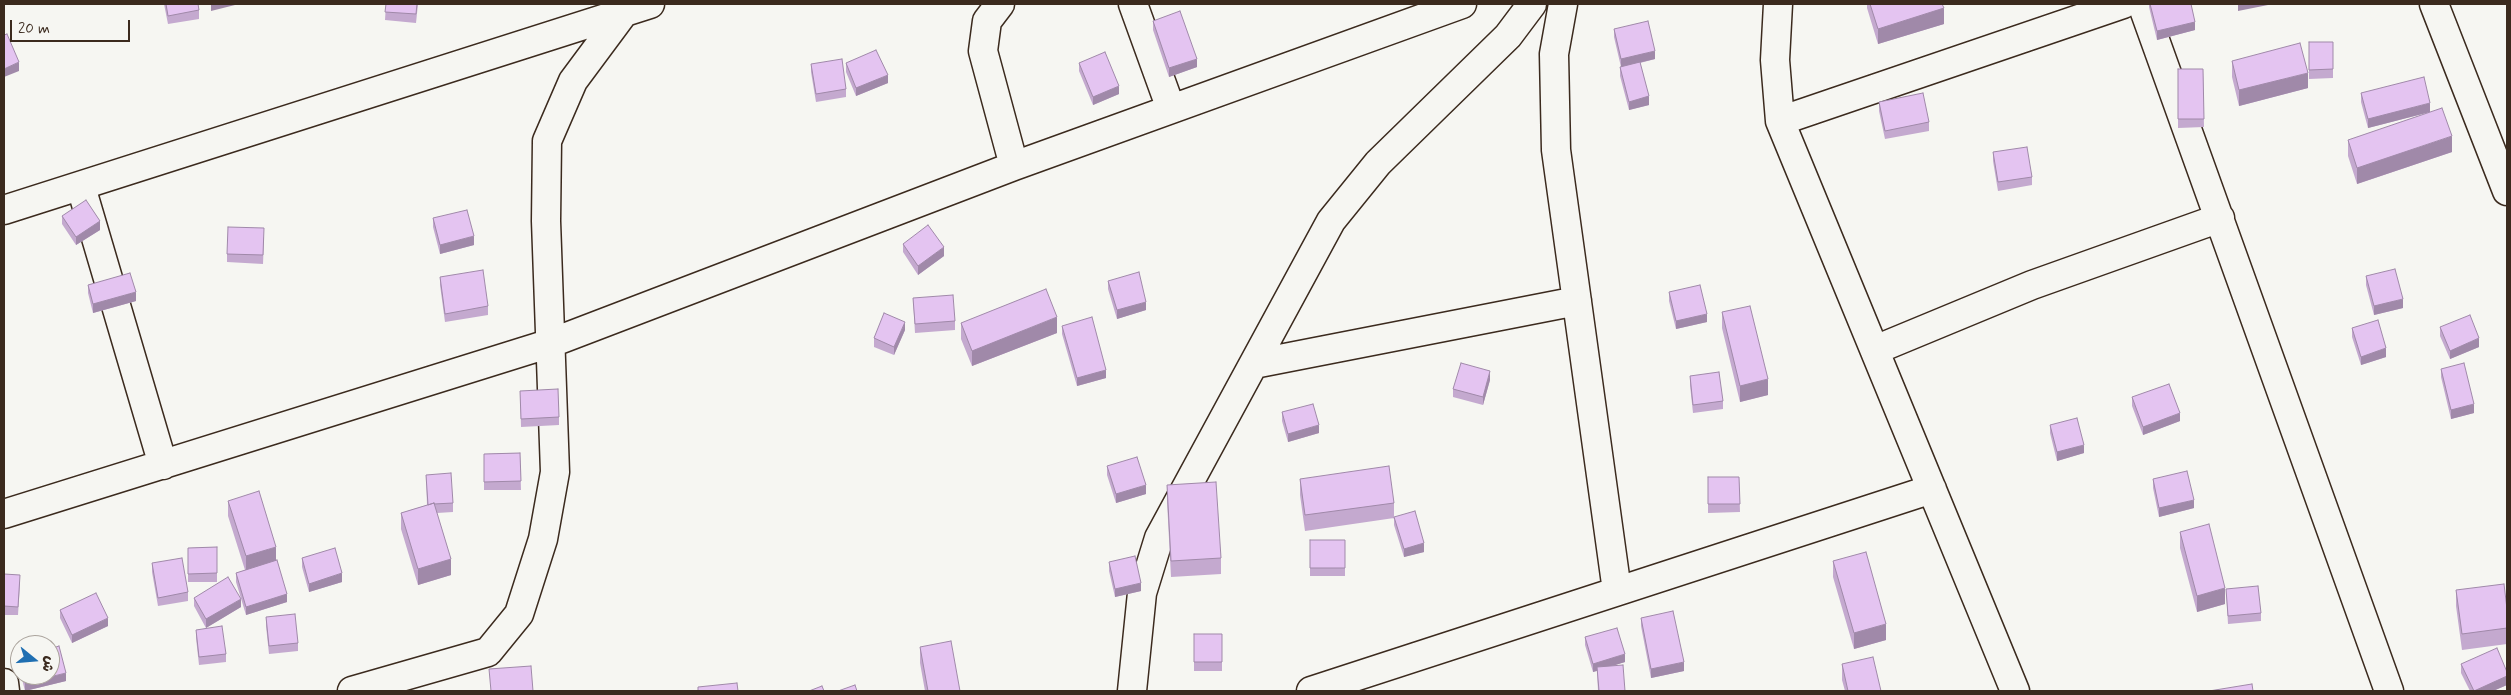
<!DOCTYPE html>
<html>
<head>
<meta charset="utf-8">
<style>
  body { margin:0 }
  #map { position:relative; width:2511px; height:695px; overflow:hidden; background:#f6f6f2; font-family:Mynerve,"Playpen Sans Arabic",sans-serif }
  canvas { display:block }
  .frame { position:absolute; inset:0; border:5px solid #3b2a1e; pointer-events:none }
  .north { position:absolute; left:10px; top:635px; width:50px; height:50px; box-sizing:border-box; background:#f6f6f2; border:1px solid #aba49d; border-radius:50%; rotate:107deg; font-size:14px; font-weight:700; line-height:20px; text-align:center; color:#3b2a1e }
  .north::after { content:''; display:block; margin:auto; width:18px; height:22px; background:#1f6fb2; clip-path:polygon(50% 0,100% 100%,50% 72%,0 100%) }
  .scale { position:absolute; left:10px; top:20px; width:120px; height:22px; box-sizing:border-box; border:2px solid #3b2a1e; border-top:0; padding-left:6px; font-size:15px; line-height:18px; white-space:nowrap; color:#3b2a1e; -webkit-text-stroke:4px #f6f6f2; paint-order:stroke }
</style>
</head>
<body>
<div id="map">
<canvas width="2511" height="695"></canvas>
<div class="frame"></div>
<div class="north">ش</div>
<div class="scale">20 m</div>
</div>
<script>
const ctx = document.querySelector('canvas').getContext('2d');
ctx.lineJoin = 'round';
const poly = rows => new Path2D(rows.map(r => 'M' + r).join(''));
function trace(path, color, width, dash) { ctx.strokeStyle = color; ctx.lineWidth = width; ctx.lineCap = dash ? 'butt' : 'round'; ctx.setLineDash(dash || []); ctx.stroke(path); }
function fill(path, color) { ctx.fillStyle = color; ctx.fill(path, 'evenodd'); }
const minor = poly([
  [1000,4,987,21,983,51,1014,166],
  [1133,4,1171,109],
  [1563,4,1554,54,1556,150,1617,591],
  [1778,4,1775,60,1780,121,2015,691],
  [2142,4,2389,691],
  [2434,4,2507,191],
  [1780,121,2123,4],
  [84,197,163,465],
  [4,210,650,4],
  [1875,350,2032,285,2220,218],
  [1254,364,1577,301],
  [4,514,551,343,1014,166,1462,4],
  [4,683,5,691],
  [352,691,488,652,519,614,543,539,555,472,546,221,547,141,573,81,625,11],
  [1132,691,1142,593,1159,538,1331,221,1378,163,1508,36,1532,4],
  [1311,691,1932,489]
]);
trace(minor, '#3b2a1e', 31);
trace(minor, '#f6f6f2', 28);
fill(poly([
  [164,4,198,4,199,10,199,19,168,24],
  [386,4,418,4,416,23,385,20],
  [1867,4,1942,4,1944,24,1878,44,1867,8],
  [2149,4,2191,4,2195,30,2157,40,2149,7],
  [1153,21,1197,67,1169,77,1153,30],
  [1614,29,1655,59,1640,63,1649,105,1629,110,1620,76,1620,67,1621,67,1614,37],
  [2309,42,2333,42,2333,78,2309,79],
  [2232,61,2308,88,2239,106,2232,77],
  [846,63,888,83,856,96,846,72],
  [1079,63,1119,94,1093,105,1079,71],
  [811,64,846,89,846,97,816,102,811,72],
  [2178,69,2203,69,2204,127,2178,128],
  [2361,93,2430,112,2368,128,2361,102],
  [1879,102,1929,122,1929,131,1885,139,1879,111],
  [2348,140,2452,152,2357,184,2348,156],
  [1993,152,2032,177,2032,185,1998,191,1993,161],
  [62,216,100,230,76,245,62,224],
  [433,218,474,245,440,254,433,227],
  [264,237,263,264,227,262,227,254],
  [903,244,944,256,918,275,903,252],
  [2366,276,2403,308,2374,315,2366,285],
  [440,277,488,306,488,315,445,322,440,285],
  [1108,281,1146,310,1117,319,1108,289],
  [88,285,136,301,93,313,88,293],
  [1669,292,1707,322,1676,329,1669,301],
  [913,298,955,321,955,330,915,333],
  [1722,312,1768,395,1740,402,1722,328],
  [961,323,1057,333,972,366,961,339],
  [1062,326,1106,378,1077,386,1062,334],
  [2440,327,2479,347,2450,359,2440,336],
  [2352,328,2386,357,2361,365,2352,337],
  [905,330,894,355,874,347,874,338],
  [2441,369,2474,413,2451,419,2441,377],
  [1690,376,1723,401,1723,409,1693,413,1690,385],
  [1490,380,1483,405,1453,397,1453,389],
  [520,391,559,417,559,425,521,427],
  [2132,397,2180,421,2143,435,2132,406],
  [1282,412,1319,433,1288,442,1282,421],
  [2050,425,2084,453,2057,461,2050,433],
  [520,453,521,490,484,490,484,454],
  [1107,466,1146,494,1116,503,1107,475],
  [426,475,453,503,453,512,437,513,451,575,418,585,401,529,401,513,427,505],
  [1708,477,1739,477,1740,512,1708,513],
  [1300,479,1394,503,1394,518,1305,531,1300,495],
  [2153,479,2194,508,2159,517,2153,488],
  [1167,485,1221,558,1221,574,1171,577,1167,501],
  [228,501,276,560,287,602,246,615,236,582,236,573,245,570,228,516],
  [1394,517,1424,552,1404,557,1394,525],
  [2180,532,2225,604,2197,612,2180,548],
  [1310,540,1345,540,1345,576,1310,576],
  [217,547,217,582,188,582,188,548],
  [302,558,342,582,309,592,302,567],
  [1833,561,1886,640,1854,649,1833,577],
  [1109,562,1141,591,1115,597,1109,571],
  [152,563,188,592,188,601,158,606,152,572],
  [4,574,20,583,18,615,4,615],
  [2226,589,2261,613,2261,621,2228,624],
  [2456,590,2507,609,2507,644,2462,650,2456,606],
  [194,598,241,607,206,628,194,606],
  [60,610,108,626,72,643,60,618],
  [266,617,298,643,298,651,269,654,266,626],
  [1641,618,1684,671,1651,678,1641,626],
  [196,630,226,654,226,662,199,665,196,638],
  [1194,634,1222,634,1222,671,1194,671],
  [1585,637,1625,662,1615,665,1625,691,1598,691,1597,671,1593,672,1585,645],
  [920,647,960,691,925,691,920,663],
  [18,656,20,656,20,671,18,665],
  [1842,664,1881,691,1845,691,1842,680],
  [2461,664,2507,672,2507,685,2493,691,2470,691,2461,673],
  [21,675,50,675,66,681,25,691]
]), '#c4a9cf');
fill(poly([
  [211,4,239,4,211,11],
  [2238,4,2273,4,2238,11],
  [1944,8,1944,24,1878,44,1878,29],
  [2195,22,2195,30,2157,40,2157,31],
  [1655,51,1655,59,1621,67,1621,59],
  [1197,59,1197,67,1169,77,1169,68],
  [19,62,19,71,4,77,4,69],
  [2308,73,2308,88,2239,106,2239,90],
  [888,75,888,83,856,96,856,88],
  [1119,86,1119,94,1093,105,1093,97],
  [1649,96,1649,105,1629,110,1629,102],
  [2430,103,2430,112,2368,128,2368,119],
  [2452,136,2452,152,2357,184,2357,168],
  [100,221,100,230,76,245,76,237],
  [474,236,474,245,440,254,440,245],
  [944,247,944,256,918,275,918,266],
  [136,292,136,301,93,313,93,304],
  [2403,299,2403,308,2374,315,2374,306],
  [1146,302,1146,310,1117,319,1117,310],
  [1707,314,1707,322,1676,329,1676,321],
  [1057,317,1057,333,972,366,972,351],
  [905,322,905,330,894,355,894,347],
  [2479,338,2479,347,2450,359,2450,351],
  [2386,348,2386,357,2361,365,2361,357],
  [1106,370,1106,378,1077,386,1077,378],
  [1490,371,1490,380,1483,405,1483,397],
  [1768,379,1768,395,1740,402,1740,386],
  [2474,404,2474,413,2451,419,2451,410],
  [2180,413,2180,421,2143,435,2143,427],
  [1319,425,1319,433,1288,442,1288,434],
  [2084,445,2084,453,2057,461,2057,452],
  [1146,485,1146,494,1116,503,1116,494],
  [2194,500,2194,508,2159,517,2159,508],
  [1424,543,1424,552,1404,557,1404,549],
  [276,547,276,562,246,572,246,556],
  [451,559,451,575,418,585,418,569],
  [342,573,342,582,309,592,309,584],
  [1141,583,1141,591,1115,597,1115,589],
  [2225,588,2225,604,2197,612,2197,596],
  [287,594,287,602,246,615,246,607],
  [241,599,241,607,206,628,206,619],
  [108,618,108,626,72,643,72,635],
  [1886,624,1886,640,1854,649,1854,633],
  [1625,654,1625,662,1593,672,1593,664],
  [1684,662,1684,671,1651,678,1651,669],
  [66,673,66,681,25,691,25,683],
  [2507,676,2507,685,2493,691,2474,691]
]), '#a089a9');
const building = poly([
  [166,4,198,4,199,10,168,16,166,4],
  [386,4,417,4,416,14,385,12,386,4],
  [1870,4,1942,4,1944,8,1878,29,1870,4],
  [2150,4,2191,4,2195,22,2157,31,2150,4],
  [1180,11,1197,59,1169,68,1153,21,1180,11],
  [1648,21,1655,51,1621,59,1614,29,1648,21],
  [7,34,19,62,4,69,4,35,7,34],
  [2309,42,2333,42,2333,69,2309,70,2309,42],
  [2300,43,2308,73,2239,90,2232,61,2300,43],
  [876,50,888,75,856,88,846,63,876,50],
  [1105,52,1119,86,1093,97,1079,63,1105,52],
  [842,59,846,89,816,94,811,64,842,59],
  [1640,62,1649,96,1629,102,1620,67,1640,62],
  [2178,69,2203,69,2204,119,2178,119,2178,69],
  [2424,77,2430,103,2368,119,2361,93,2424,77],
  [1923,93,1929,122,1885,131,1879,102,1923,93],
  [2442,108,2452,136,2357,168,2348,140,2442,108],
  [2027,147,2032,177,1998,182,1993,152,2027,147],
  [86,200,100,221,76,237,62,216,86,200],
  [467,210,474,236,440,245,433,218,467,210],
  [928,225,944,247,918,266,903,244,928,225],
  [228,227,264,228,263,255,227,254,228,227],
  [2395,269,2403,299,2374,306,2366,276,2395,269],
  [483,270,488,306,445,314,440,277,483,270],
  [1139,272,1146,302,1117,310,1108,281,1139,272],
  [130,273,136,292,93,304,88,285,130,273],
  [1700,285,1707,314,1676,321,1669,292,1700,285],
  [1046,289,1057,317,972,351,961,323,1046,289],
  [953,295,955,321,915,324,913,298,953,295],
  [1750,306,1768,379,1740,386,1722,312,1750,306],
  [884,313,905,322,894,347,874,338,884,313],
  [2470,315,2479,338,2450,351,2440,327,2470,315],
  [1092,317,1106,370,1077,378,1062,326,1092,317],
  [2378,320,2386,348,2361,357,2352,328,2378,320],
  [1461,363,1490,371,1483,397,1453,389,1461,363],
  [2464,363,2474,404,2451,410,2441,369,2464,363],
  [1719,372,1723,401,1693,405,1690,376,1719,372],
  [2169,384,2180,413,2143,427,2132,397,2169,384],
  [558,389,559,417,521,419,520,391,558,389],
  [1313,404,1319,425,1288,434,1282,412,1313,404],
  [2077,418,2084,445,2057,452,2050,425,2077,418],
  [520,453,521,481,484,482,484,454,520,453],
  [1137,457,1146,485,1116,494,1107,466,1137,457],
  [1389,466,1394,503,1305,515,1300,479,1389,466],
  [2187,471,2194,500,2159,508,2153,479,2187,471],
  [451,473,453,503,434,504,434,503,428,505,426,475,451,473],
  [1708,477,1739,477,1740,504,1708,504,1708,477],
  [1216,482,1221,558,1171,561,1167,485,1216,482],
  [259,491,276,547,246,556,228,501,259,491],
  [434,503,451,559,418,569,401,513,434,503],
  [1415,511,1424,543,1404,549,1394,517,1415,511],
  [2209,524,2225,588,2197,596,2180,532,2209,524],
  [1310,540,1345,540,1345,568,1310,568,1310,540],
  [217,547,217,573,188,574,188,548,217,547],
  [335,548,342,573,309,584,302,558,335,548],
  [1866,552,1886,624,1854,633,1833,561,1866,552],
  [1135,556,1141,583,1115,589,1109,562,1135,556],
  [182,558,188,592,158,598,152,563,182,558],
  [277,560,287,594,246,607,236,573,277,560],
  [4,574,20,575,18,607,4,606,4,574],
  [228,577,241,599,206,619,194,598,228,577],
  [2504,584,2507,609,2507,628,2462,634,2456,590,2504,584],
  [2258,586,2261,613,2228,616,2226,589,2258,586],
  [96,593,108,618,72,635,60,610,96,593],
  [1673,611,1684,662,1651,669,1641,618,1673,611],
  [295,614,298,643,269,646,266,617,295,614],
  [222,626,226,654,199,657,196,630,222,626],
  [1617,628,1625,654,1593,664,1585,637,1617,628],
  [1194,634,1222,634,1222,662,1194,662,1194,634],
  [951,641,960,691,928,691,920,647,951,641],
  [59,646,66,673,25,683,23,675,50,675,50,649,59,646],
  [2497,648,2507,672,2507,676,2474,691,2461,664,2497,648],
  [1873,657,1881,691,1848,691,1842,664,1873,657],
  [1623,665,1625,691,1599,691,1597,667,1623,665],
  [531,666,533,691,491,691,489,669,531,666],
  [737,683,738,691,698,691,698,687,737,683],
  [2252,684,2253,691,2209,691,2252,684],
  [855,685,857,691,838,691,855,685],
  [822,686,824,691,809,691,822,686]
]);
fill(building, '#e4c4f1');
trace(building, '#a089a9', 1);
</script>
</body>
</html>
